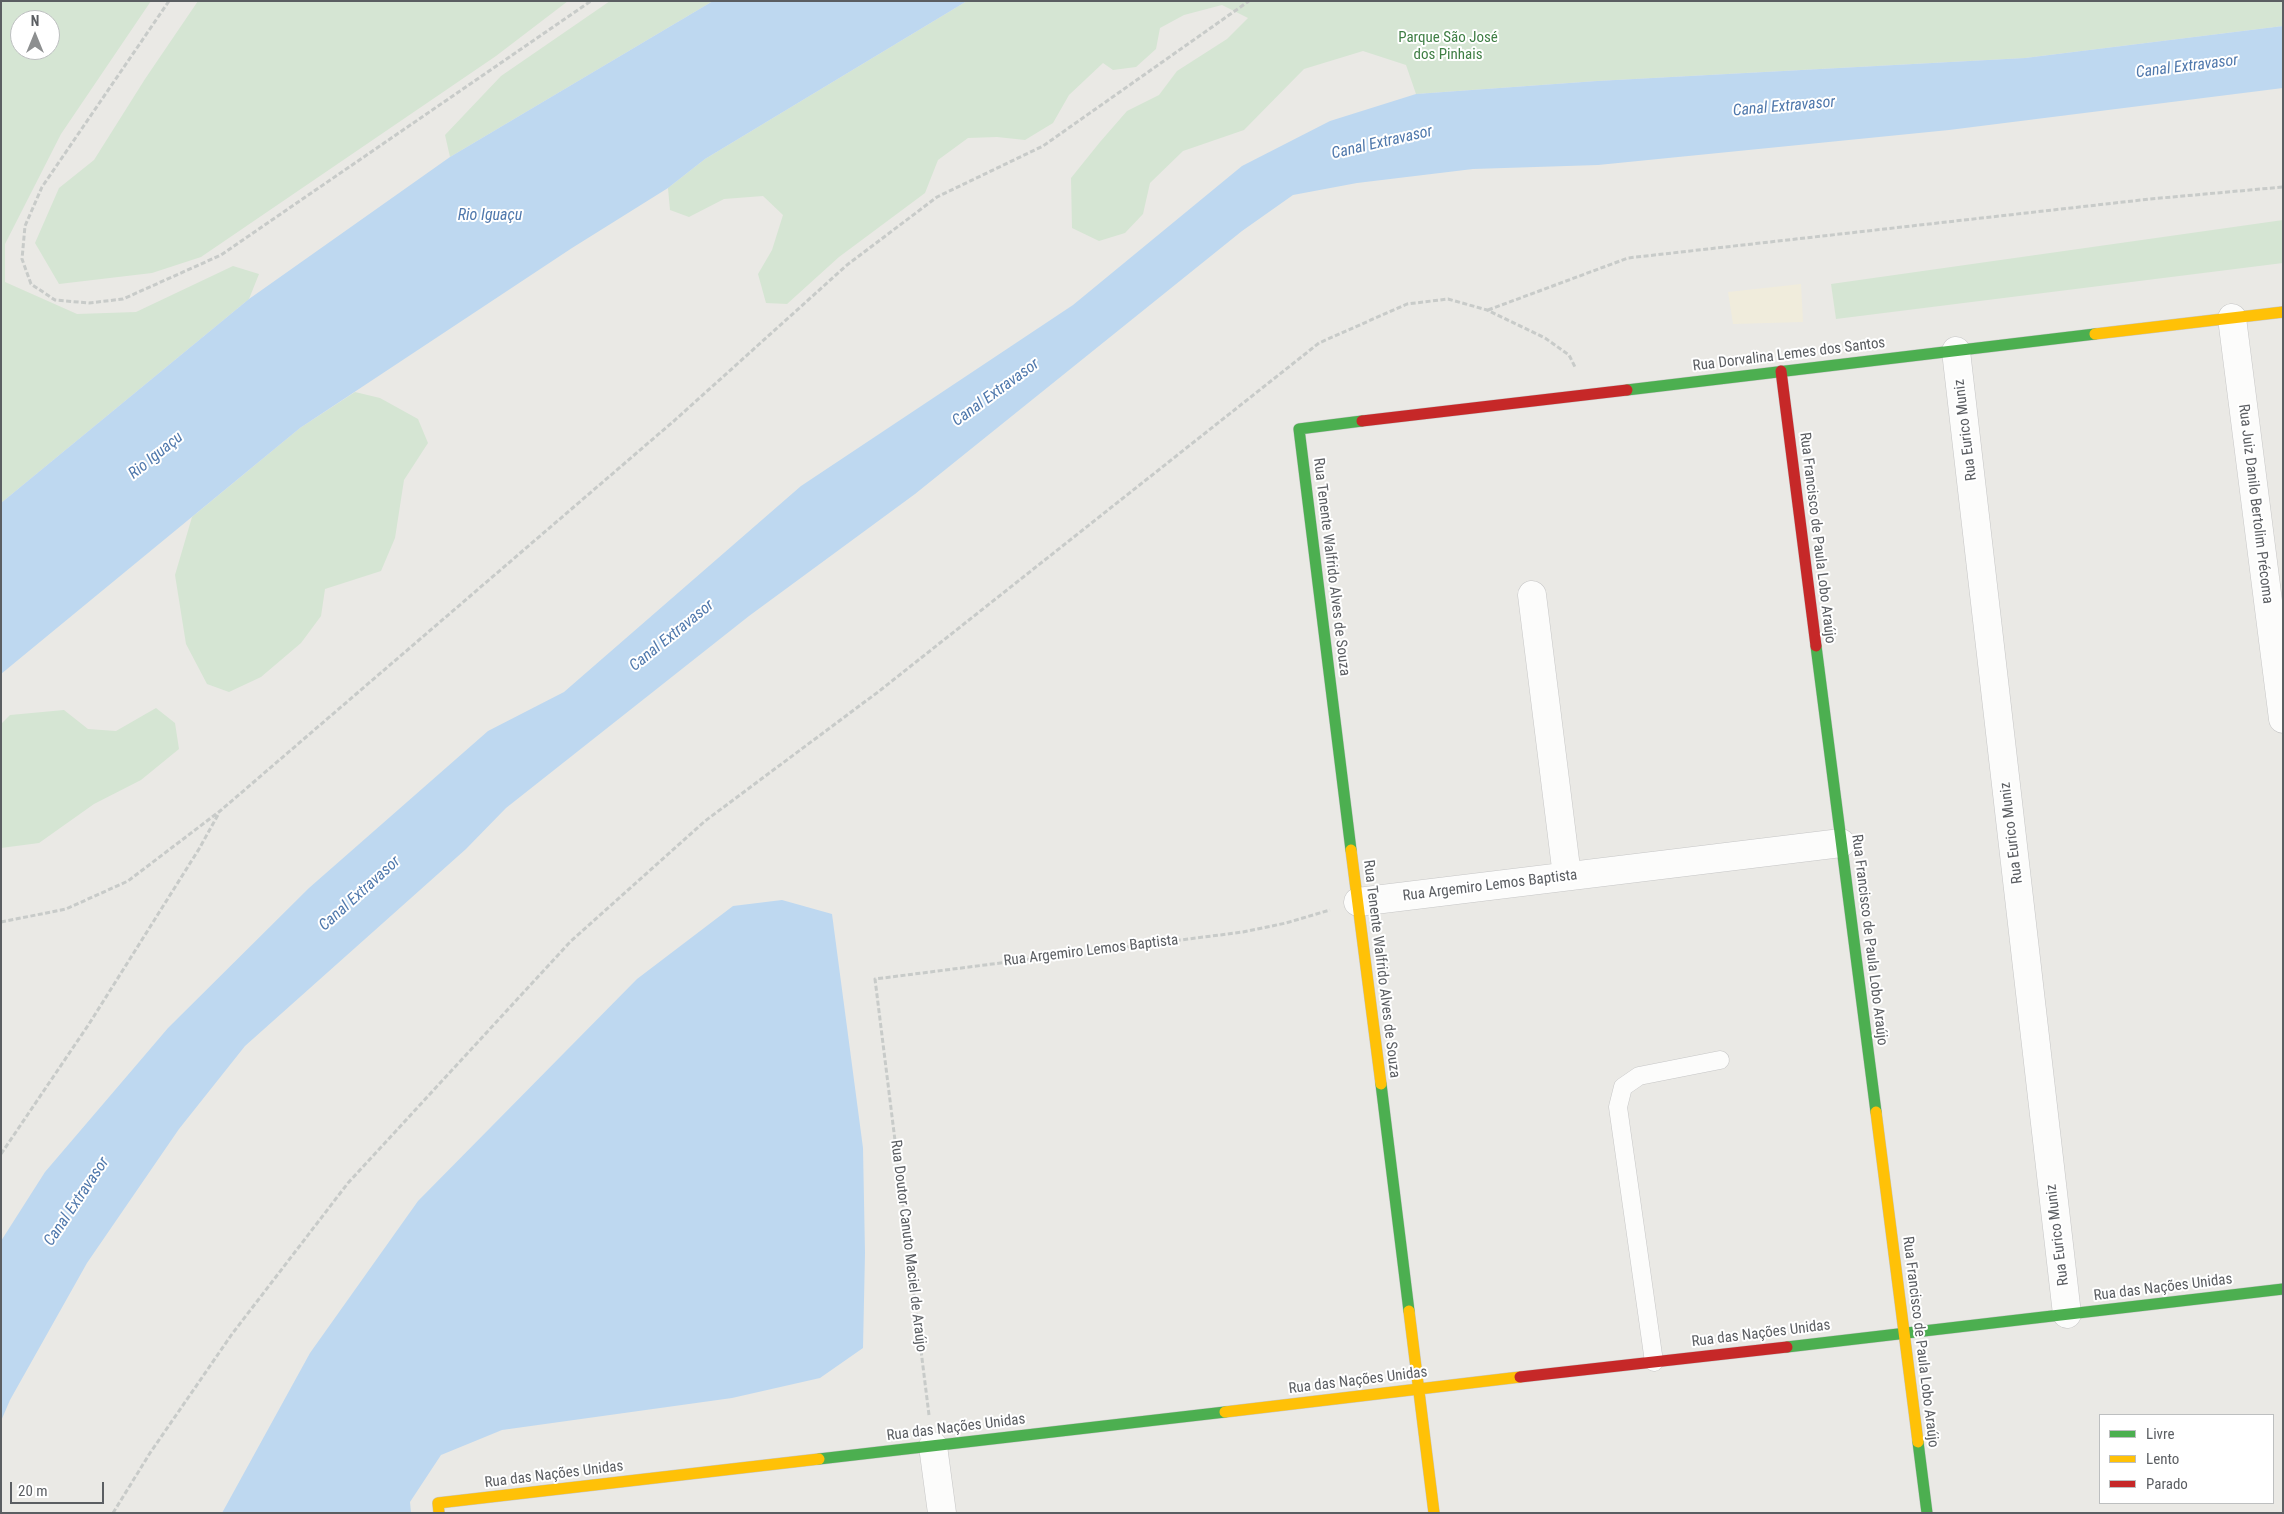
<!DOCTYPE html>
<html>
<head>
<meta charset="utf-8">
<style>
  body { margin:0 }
  #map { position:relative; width:2284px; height:1514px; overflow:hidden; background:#eae9e5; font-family:"Roboto Condensed",sans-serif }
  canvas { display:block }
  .frame { position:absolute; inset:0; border:2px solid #5b5e62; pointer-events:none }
  .legend { position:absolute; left:2099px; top:1414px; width:175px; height:90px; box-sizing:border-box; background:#fff; border:1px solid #bdbfc0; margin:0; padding:6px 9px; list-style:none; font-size:15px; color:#5b5e62 }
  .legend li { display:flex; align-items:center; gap:10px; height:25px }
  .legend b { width:25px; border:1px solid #bdbfc0 }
  .north { position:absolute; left:10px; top:10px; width:50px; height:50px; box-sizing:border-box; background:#fff; border:1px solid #bdbfc0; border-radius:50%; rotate:0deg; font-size:14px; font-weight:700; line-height:20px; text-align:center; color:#5b5e62 }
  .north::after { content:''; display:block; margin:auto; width:18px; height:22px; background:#8d8f90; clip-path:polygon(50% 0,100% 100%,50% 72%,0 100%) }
  .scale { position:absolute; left:10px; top:1482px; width:94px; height:22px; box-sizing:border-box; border:2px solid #5b5e62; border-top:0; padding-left:6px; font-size:15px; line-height:18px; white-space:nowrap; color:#5b5e62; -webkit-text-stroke:4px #fff; paint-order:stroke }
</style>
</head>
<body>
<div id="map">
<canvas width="2284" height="1514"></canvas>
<div class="frame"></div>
<ul class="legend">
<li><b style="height:6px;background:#4caf50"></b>Livre</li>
<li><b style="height:6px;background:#ffc107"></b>Lento</li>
<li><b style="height:6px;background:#c62828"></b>Parado</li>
</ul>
<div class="north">N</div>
<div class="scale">20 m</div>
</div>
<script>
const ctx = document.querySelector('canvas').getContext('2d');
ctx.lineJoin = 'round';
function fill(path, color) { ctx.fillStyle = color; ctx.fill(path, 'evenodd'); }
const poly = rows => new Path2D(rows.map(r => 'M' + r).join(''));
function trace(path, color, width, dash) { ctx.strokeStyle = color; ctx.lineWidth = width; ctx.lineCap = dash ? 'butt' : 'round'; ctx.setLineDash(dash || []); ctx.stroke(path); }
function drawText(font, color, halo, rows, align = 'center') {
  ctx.font = font + ' "Roboto Condensed",sans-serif'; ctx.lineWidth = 4; ctx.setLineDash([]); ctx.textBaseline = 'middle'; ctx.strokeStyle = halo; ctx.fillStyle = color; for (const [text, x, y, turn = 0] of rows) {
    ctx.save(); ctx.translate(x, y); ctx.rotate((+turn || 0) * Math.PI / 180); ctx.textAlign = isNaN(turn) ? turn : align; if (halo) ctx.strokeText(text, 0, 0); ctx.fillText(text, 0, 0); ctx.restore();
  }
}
fill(poly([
  [1,1,151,1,61,134,5,244,5,282,77,314,136,312,233,266,259,274,249,299,1,503],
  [20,20,50,20,50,50,20,50],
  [198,1,568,1,496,56,201,257,152,273,59,284,35,243,59,188,94,160,145,79],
  [610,1,713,1,450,157,445,135,501,76],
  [967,1,2283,1,2283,26,2025,58,1597,81,1416,94,1406,65,1363,51,1304,69,1244,130,1183,151,1150,183,1143,214,1125,233,1099,241,1072,228,1071,178,1100,142,1127,111,1159,95,1177,71,1227,39,1248,18,1222,5,1184,15,1160,28,1156,49,1136,67,1113,70,1103,63,1069,95,1053,123,1025,140,997,137,968,138,938,160,925,193,839,257,787,304,766,303,758,274,772,250,783,215,763,196,724,199,689,217,670,210,668,188,705,159],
  [2283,220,2283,263,1836,319,1831,284],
  [355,392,380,398,418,419,428,443,404,480,395,538,381,571,325,589,321,616,301,643,261,677,229,692,207,684,186,644,175,575,192,517,300,428],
  [156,708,175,723,179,749,141,780,94,804,39,843,1,848,1,724,10,715,64,710,88,729,116,731]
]), '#d5e5d3');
fill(poly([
  [1801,284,1803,322,1733,324,1728,292]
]), '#f0ecdc');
fill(poly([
  [713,1,967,1,705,159,668,188,572,248,300,428,1,674,1,503,249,299,450,157],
  [2283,26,2283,88,1949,130,1598,165,1473,169,1357,183,1293,195,1242,231,915,494,749,616,506,808,466,849,245,1046,179,1129,87,1263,10,1400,1,1421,1,1241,45,1172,168,1028,309,888,488,731,564,692,801,486,1073,305,1242,166,1330,121,1416,94,1597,81,2025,58],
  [782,900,832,914,863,1148,865,1253,863,1348,820,1378,732,1398,502,1430,441,1455,410,1502,411,1513,222,1513,310,1353,418,1201,637,979,733,906]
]), '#bed8f0');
const lane = poly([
  [1654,1362,1618,1107,1623,1087,1639,1076,1720,1060]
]);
const street = poly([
  [2232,318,2283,719],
  [1956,351,2067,1314],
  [1532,595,1567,876],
  [1358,902,1841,843],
  [933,1446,942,1513]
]);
const fast = poly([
  [1627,390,2095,334],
  [1816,646,1876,1112],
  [1351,850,1299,429,1362,421],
  [1381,1084,1409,1311],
  [1787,1347,2283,1289],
  [1918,1442,1927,1513],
  [819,1459,1225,1412]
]);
const slow = poly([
  [2095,334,2283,312],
  [1351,850,1381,1084],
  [1876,1112,1918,1442],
  [1409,1311,1434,1513],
  [1225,1412,1520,1377],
  [439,1513,438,1503,819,1459]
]);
const jam = poly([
  [1781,371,1816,646],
  [1362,421,1627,390],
  [1520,1377,1787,1347]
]);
trace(lane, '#c6c6c6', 19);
trace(street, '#c6c6c6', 29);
trace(fast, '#c7c7c7', 12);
trace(slow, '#c7c7c7', 12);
trace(jam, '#c7c7c7', 12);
trace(poly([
  [169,1,42,187,25,226,22,259,31,284,55,300,89,303,123,299,221,255,591,1],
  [1488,310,1628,258,2150,199,2283,187],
  [1,922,66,909,128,881,220,811,675,420,847,265,937,197,1043,146,1249,1],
  [1,1154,89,1024,199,849,219,813],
  [929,1415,875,979,1243,932,1286,923,1330,910],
  [113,1513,150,1453,232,1334,348,1183,570,942,705,821,878,692,1319,343,1407,304,1448,299,1487,310,1545,338,1569,355,1575,367]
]), '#c8cbc9', 3, [5, 2.5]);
trace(lane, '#fcfcfb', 18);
trace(street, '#fcfcfb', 28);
trace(fast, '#4caf50', 11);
trace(slow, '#ffc107', 11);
trace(jam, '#c62828', 11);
drawText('15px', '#3f7e44', '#fff', [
  ["Parque São José",1448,38],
  ["dos Pinhais",1448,55]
]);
drawText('15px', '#5b5e62', '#fff', [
  ["Rua Dorvalina Lemes dos Santos",1789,355,-7],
  ["Rua Eurico Muniz",1966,430,-97],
  ["Rua Juiz Danilo Bertolim Précoma",2255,504,83],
  ["Rua Francisco de Paula Lobo Araújo",1817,538,83],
  ["Rua Tenente Walfrido Alves de Souza",1331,567,83],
  ["Rua Eurico Muniz",2012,833,-97],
  ["Rua Argemiro Lemos Baptista",1490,886,-7],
  ["Rua Francisco de Paula Lobo Araújo",1869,940,83],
  ["Rua Argemiro Lemos Baptista",1091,951,-7],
  ["Rua Tenente Walfrido Alves de Souza",1381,969,83],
  ["Rua Eurico Muniz",2058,1235,-97],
  ["Rua Doutor Canuto Maciel de Araújo",908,1246,83],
  ["Rua das Nações Unidas",2163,1288,-7],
  ["Rua das Nações Unidas",1761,1334,-7],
  ["Rua Francisco de Paula Lobo Araújo",1920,1342,83],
  ["Rua das Nações Unidas",1358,1381,-7],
  ["Rua das Nações Unidas",956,1428,-7],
  ["Rua das Nações Unidas",554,1475,-7]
]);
drawText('italic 16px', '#4f78ac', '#fff', [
  ["Canal Extravasor",2187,67,-7],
  ["Canal Extravasor",1784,107,-5],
  ["Canal Extravasor",1382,143,-13],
  ["Rio Iguaçu",490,216],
  ["Canal Extravasor",996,393,-36],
  ["Rio Iguaçu",156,456,-39],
  ["Canal Extravasor",672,636,-39],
  ["Canal Extravasor",360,894,-42],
  ["Canal Extravasor",77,1202,-56]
]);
</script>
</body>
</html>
